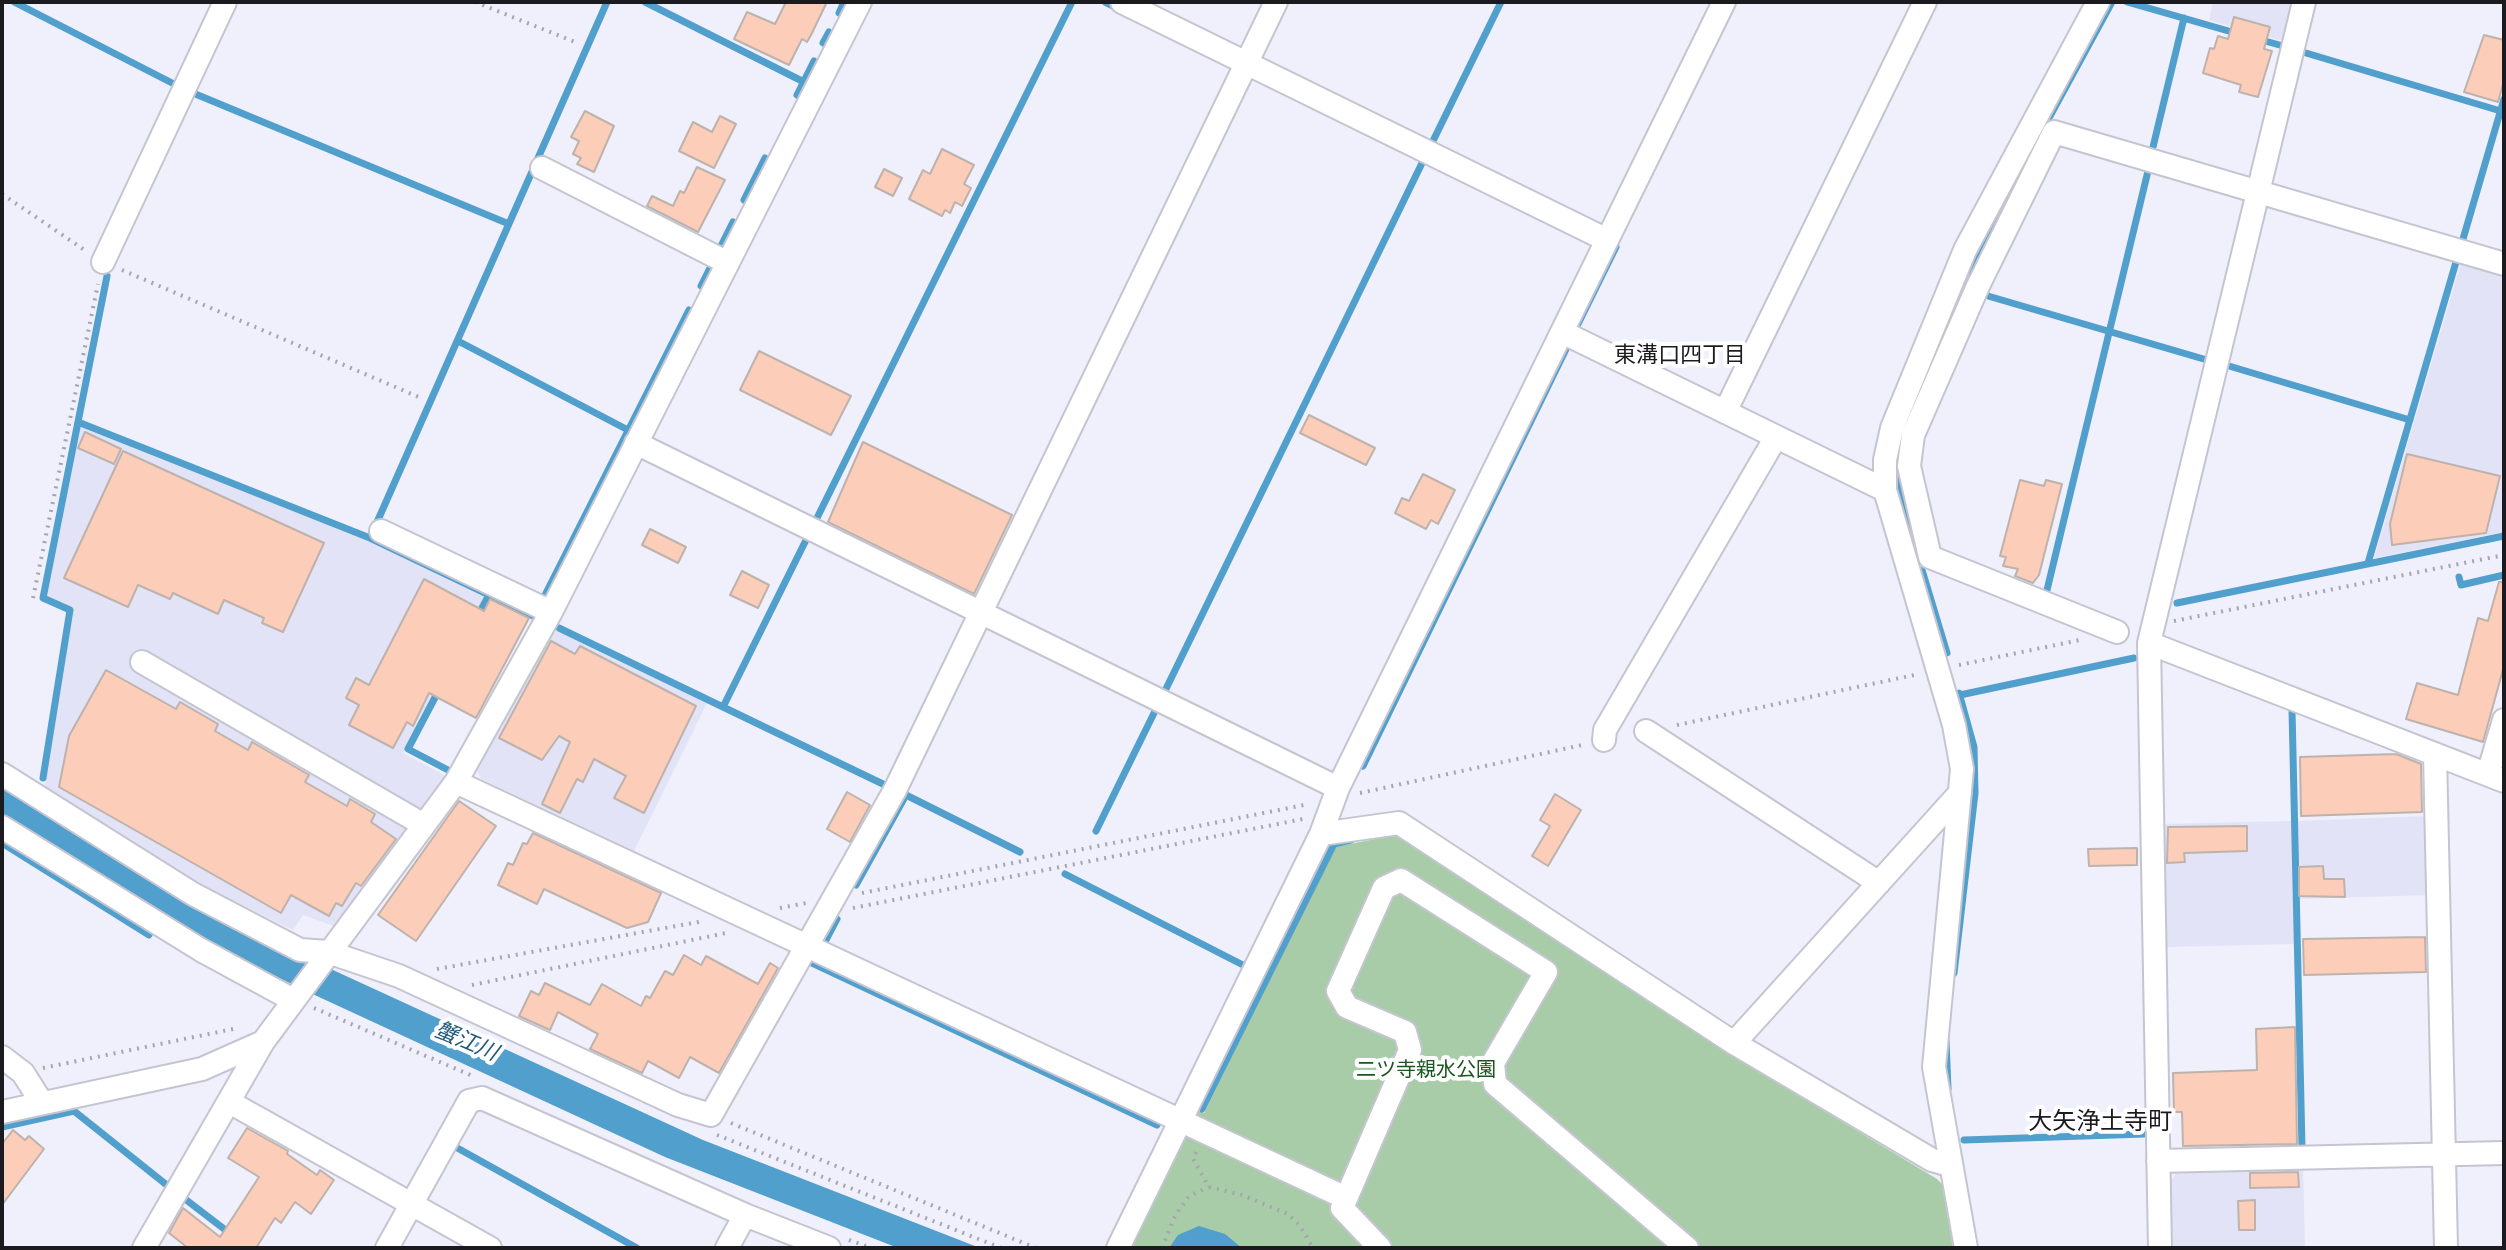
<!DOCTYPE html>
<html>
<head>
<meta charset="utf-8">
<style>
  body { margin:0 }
  #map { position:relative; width:2506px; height:1250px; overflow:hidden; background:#eff0fc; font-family:"PT Sans Narrow",sans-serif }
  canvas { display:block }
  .frame { position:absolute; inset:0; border:4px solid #1b1b1f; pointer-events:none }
</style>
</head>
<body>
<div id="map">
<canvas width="2506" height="1250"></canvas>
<div class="frame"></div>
</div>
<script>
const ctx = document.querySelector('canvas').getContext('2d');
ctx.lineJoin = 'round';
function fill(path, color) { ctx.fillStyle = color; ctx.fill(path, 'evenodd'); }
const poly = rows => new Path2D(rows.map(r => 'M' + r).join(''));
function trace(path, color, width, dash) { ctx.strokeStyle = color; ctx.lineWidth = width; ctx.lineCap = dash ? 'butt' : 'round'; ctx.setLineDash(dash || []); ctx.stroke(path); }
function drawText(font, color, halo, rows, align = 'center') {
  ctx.font = font + ' "PT Sans Narrow","Noto Sans JP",sans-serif'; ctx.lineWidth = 8; ctx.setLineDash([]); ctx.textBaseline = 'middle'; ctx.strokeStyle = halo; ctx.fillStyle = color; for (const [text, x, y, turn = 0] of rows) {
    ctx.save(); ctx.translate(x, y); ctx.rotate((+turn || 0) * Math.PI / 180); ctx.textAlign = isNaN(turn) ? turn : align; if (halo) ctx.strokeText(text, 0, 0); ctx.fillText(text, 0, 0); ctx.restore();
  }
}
fill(poly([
  [2213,2,2296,2,2286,42,2209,20],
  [2462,259,2504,271,2504,532,2374,558],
  [80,425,369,541,484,597,403,753,446,776,334,926,303,915,293,930,207,888,44,792,73,610,45,597],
  [553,629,707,703,634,851,481,779,477,771],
  [2427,816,2428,895,2300,899,2298,821],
  [2292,821,2295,944,2165,947,2163,824],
  [2303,1167,2305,1248,2172,1248,2171,1181,2178,1171]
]), '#e2e3f6');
fill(poly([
  [1395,835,1725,1051,1937,1179,1942,1184,1953,1248,1128,1248,1198,1111,1204,1113,1335,847]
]), '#a8cca7');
fill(poly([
  [2,783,309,959,703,1140,980,1248,898,1248,665,1157,319,997,193,937,2,816],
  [1199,1226,1225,1234,1242,1248,1169,1248,1178,1235]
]), '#519fcc');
trace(poly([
  [14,2,176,85],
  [645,2,804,82],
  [1105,2,1119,9],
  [2127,2,2239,34],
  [839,13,844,2],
  [2258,39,2283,46],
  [823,43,829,32],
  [2306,53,2504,112],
  [193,93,509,224],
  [797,95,814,61],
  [1431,145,1501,2],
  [2153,147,2184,18],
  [2019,173,2112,2],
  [744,200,765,158],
  [2463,239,2504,99],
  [721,246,733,222],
  [701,286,711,266],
  [1988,296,2207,360],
  [1576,328,1616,247],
  [458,341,628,430],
  [2229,366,2410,420],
  [1927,372,2007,194],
  [78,422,370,538,533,616],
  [1898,447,1896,475,1915,546],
  [814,524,1072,2],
  [370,538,607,2],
  [2368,563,2456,262],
  [1922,570,1947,653],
  [2459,577,2461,585,2504,575],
  [2047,590,2148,171],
  [542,601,689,310],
  [2177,603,2504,536],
  [477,617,489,595],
  [559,628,887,786],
  [440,688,408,749,448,770],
  [1163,695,1424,159],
  [1960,695,2134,658],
  [723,707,809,534],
  [2292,710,2302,1147],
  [1363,766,1569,343,1572,344],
  [43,778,70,610,43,598,107,276],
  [1096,831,1157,707],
  [2,843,149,935],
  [1065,874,1241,964],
  [856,885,906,795,1020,852],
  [826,940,837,919],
  [812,963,1157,1125],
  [1954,973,1975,793,1974,747,1959,693],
  [1946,1041,1948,1089],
  [1202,1109,1334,844,1351,840],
  [2,1127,74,1111,168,1186],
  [1964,1140,2144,1134],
  [452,1145,637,1248],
  [185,1199,232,1235]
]), '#519fcc', 7);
const building = poly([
  [786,2,827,2,811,35,807,42,802,39,789,65,734,39,747,12,775,24,786,2],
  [2234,17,2270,27,2264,49,2272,51,2258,97,2239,92,2241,85,2203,73,2210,48,2214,49,2218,36,2228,39,2234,17],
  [2484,35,2504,40,2504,81,2498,102,2464,92,2484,35],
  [585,111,614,126,594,172,577,164,581,158,573,154,579,141,571,137,585,111],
  [720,116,736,124,714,168,679,151,693,122,712,132,720,116],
  [942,149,974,165,964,184,971,188,962,206,955,202,950,213,945,210,942,216,909,199,923,170,930,174,942,149],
  [697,167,725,180,698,232,647,206,652,196,673,206,680,191,684,193,697,167],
  [884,169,902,178,893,196,875,187,884,169],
  [759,351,851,396,831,435,740,390,759,351],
  [1309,415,1375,448,1366,465,1300,433,1309,415],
  [85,432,121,449,114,464,78,448,85,432],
  [863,442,1012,515,974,594,828,522,863,442],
  [123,451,324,543,283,632,262,623,264,618,224,600,218,614,173,593,170,599,138,585,128,607,64,578,123,451],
  [2407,454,2500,476,2486,533,2392,545,2390,524,2407,454],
  [1423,474,1455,490,1438,524,1431,520,1426,529,1395,513,1402,498,1409,501,1423,474],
  [2020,480,2044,486,2046,480,2062,484,2039,575,2033,583,2015,576,2018,569,2003,566,2006,557,2000,556,2020,480],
  [650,529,686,547,678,563,642,545,650,529],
  [742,571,769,585,758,608,730,595,742,571],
  [424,579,484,611,490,599,529,618,476,718,429,693,413,726,407,722,393,748,349,725,359,705,346,698,356,678,369,685,424,579],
  [2499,582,2504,582,2504,666,2483,742,2406,719,2417,683,2458,695,2478,618,2488,621,2499,582],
  [551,641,575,654,580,646,696,706,644,813,614,798,626,776,594,759,583,782,577,779,560,813,542,804,570,742,559,736,542,760,499,738,551,641],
  [106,670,176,709,180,702,218,724,215,731,248,750,252,742,309,775,305,782,347,806,350,799,375,814,371,822,396,839,361,886,356,883,342,906,336,903,329,916,291,895,281,913,59,787,69,736,106,670],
  [2396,754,2421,764,2422,812,2301,816,2300,757,2396,754],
  [847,792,870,805,850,842,827,829,847,792],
  [1555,794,1581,810,1548,866,1532,856,1550,826,1540,820,1555,794],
  [459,801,496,826,416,941,378,915,459,801],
  [2247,826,2247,851,2184,853,2185,862,2167,863,2168,827,2247,826],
  [533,833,661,893,648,922,627,928,544,889,537,904,498,885,508,863,513,865,523,843,527,844,533,833],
  [2137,848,2137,865,2089,866,2088,849,2137,848],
  [2323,866,2324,879,2344,879,2345,897,2299,896,2299,867,2323,866],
  [2425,937,2426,972,2304,975,2303,939,2425,937],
  [684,955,701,965,706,956,758,984,770,963,778,968,719,1073,690,1057,679,1078,648,1061,642,1073,590,1049,598,1034,558,1012,550,1030,519,1016,531,991,539,995,545,983,590,1005,602,984,641,1006,646,996,650,998,665,971,673,975,684,955],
  [2295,1027,2297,1144,2183,1146,2182,1112,2174,1112,2173,1073,2257,1070,2256,1029,2295,1027],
  [247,1128,288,1151,287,1154,317,1175,320,1170,334,1180,311,1214,295,1202,281,1223,275,1218,256,1248,188,1248,169,1233,183,1208,220,1237,259,1177,228,1158,247,1128],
  [13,1130,25,1140,29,1136,44,1149,2,1205,2,1144,13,1130],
  [2298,1172,2299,1187,2250,1188,2250,1173,2298,1172],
  [2255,1200,2255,1230,2239,1230,2238,1201,2255,1200]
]);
fill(building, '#fccdb8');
trace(building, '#beb2ac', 2);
const minor = poly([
  [1122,2,1607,240],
  [542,168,728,263],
  [103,262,225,2],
  [1562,332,1885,490],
  [1725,412,1925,2],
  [636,443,1338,788],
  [381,531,551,612],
  [2117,632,1930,557,1909,466,1913,435,1978,286,2054,132,2504,264],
  [2149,643,2504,781],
  [142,662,424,825],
  [1646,731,1879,883],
  [1604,740,1605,730,1776,437],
  [2435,754,2446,1248],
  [2,774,193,894,300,950,328,952,399,976,678,1105,711,1115,895,790,1276,2],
  [2488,774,2504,720],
  [456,782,1346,1198],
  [2,827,201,950,293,1000],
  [1321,834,1399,823,1734,1043,1932,1160,1949,1165],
  [1734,1043,1960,793],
  [2,1057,23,1073,42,1103],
  [231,1103,490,1248],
  [2,1112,202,1069,263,1042],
  [2158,1161,2504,1153],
  [144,1248,263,1042,456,782,551,612,860,2],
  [387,1248,469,1101,482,1098,745,1215,829,1248],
  [727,1248,745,1215],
  [1118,1248,1321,834,1338,788,1724,2],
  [1380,1248,1342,1208,1410,1050,1405,1032,1347,1007,1338,991,1384,888,1401,880,1546,972,1493,1063,1495,1084,1687,1248],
  [1966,1248,1934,1067,1962,769,1954,725,1885,490,1885,460,1892,428,1965,250,2098,2],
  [2160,1248,2149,643,2304,2]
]);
trace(minor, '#c4c5d0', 26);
trace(poly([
  [475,2,575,42],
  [2,194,86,251],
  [122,270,421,398],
  [33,598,98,284],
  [2174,621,2504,555],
  [1959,665,2080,640],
  [1677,725,1919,674],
  [1360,793,1582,745],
  [862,893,1309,804],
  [780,908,806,903],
  [853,908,1303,819],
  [437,969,704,921],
  [472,985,726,933],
  [314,1008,475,1077],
  [43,1068,238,1028],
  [731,1123,1036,1248],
  [717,1135,1001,1248],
  [1196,1152,1193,1159,1209,1187,1242,1195,1288,1214,1300,1226,1313,1248],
  [849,1240,871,1248],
  [1162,1248,1175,1216,1189,1196,1209,1187]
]), '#a4a5ae', 4, [2, 6]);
trace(minor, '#fff', 22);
drawText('20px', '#1b5620', '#fefefe', [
  ["二ツ寺親水公園",1426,1070]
]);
drawText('22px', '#1b1b1f', '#fefefe', [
  ["東溝口四丁目",1680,356]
]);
drawText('italic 22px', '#1e5979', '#fefefe', [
  ["蟹江川",466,1042,23]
]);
drawText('24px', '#1b1b1f', '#fefefe', [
  ["大矢浄土寺町",2100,1122]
]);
</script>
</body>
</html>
